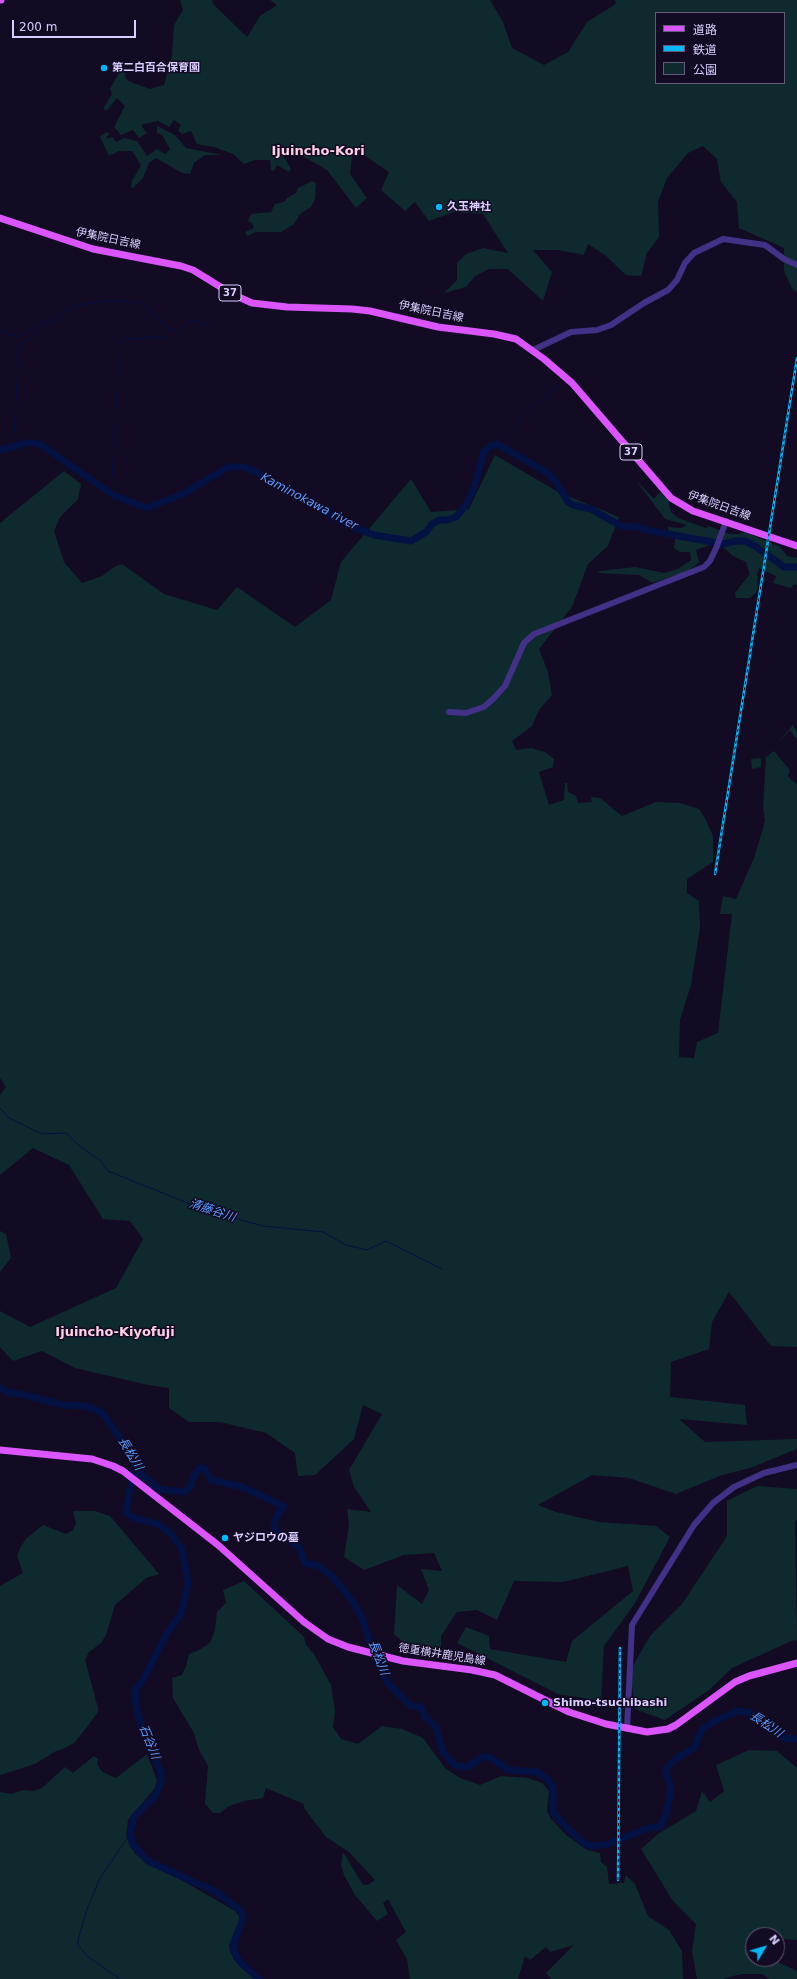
<!DOCTYPE html>
<html>
<head>
<meta charset="utf-8">
<style>
  body { margin:0 }
  #map { position:relative; width:797px; height:1979px; overflow:hidden; background:#130b23; font-family:"DejaVu Sans","Noto Sans JP",sans-serif }
  canvas { display:block }
  .legend { position:absolute; left:655px; top:12px; width:130px; height:72px; box-sizing:border-box; background:#130b23; border:1px solid #63597b; margin:0; padding:5px 7px; list-style:none; font-size:12px; color:#dbceff }
  .legend li { display:flex; align-items:center; gap:8px; height:20px }
  .legend b { width:20px; border:1px solid #63597b }
  .north { position:absolute; left:745px; top:1927px; width:40px; height:40px; box-sizing:border-box; background:#130b23; border:1px solid #63597b; border-radius:50%; rotate:52deg; font-size:11px; font-weight:700; line-height:16px; text-align:center; color:#dbceff }
  .north::after { content:''; display:block; margin:auto; width:14px; height:18px; background:#00b9f9; clip-path:polygon(50% 0,100% 100%,50% 72%,0 100%) }
  .scale { position:absolute; left:12px; top:20px; width:124px; height:18px; box-sizing:border-box; border:2px solid #dbceff; border-top:0; padding-left:5px; font-size:12px; line-height:14px; white-space:nowrap; color:#dbceff; -webkit-text-stroke:3px #130b23; paint-order:stroke }
</style>
</head>
<body>
<div id="map">
<canvas width="797" height="1979"></canvas>
<ul class="legend">
<li><b style="height:5px;background:#da55ff"></b>道路</li>
<li><b style="height:5px;background:#00b9f9"></b>鉄道</li>
<li><b style="height:11px;background:#0e2a2e"></b>公園</li>
</ul>
<div class="north">N</div>
<div class="scale">200 m</div>
</div>
<script>
const ctx = document.querySelector('canvas').getContext('2d');
ctx.lineJoin = 'round';
function fill(path, color) { ctx.fillStyle = color; ctx.fill(path, 'evenodd'); }
const poly = rows => new Path2D(rows.map(r => 'M' + r).join(''));
function trace(path, color, width, dash) { ctx.strokeStyle = color; ctx.lineWidth = width; ctx.lineCap = dash ? 'butt' : 'round'; ctx.setLineDash(dash || []); ctx.stroke(path); }
function drawText(font, color, halo, rows, align = 'center') {
  ctx.font = font + ' "DejaVu Sans","Noto Sans JP",sans-serif'; ctx.lineWidth = 3; ctx.setLineDash([]); ctx.textBaseline = 'middle'; ctx.strokeStyle = halo; ctx.fillStyle = color; for (const [text, x, y, turn = 0] of rows) {
    ctx.save(); ctx.translate(x, y); ctx.rotate((+turn || 0) * Math.PI / 180); ctx.textAlign = isNaN(turn) ? turn : align; if (halo) ctx.strokeText(text, 0, 0); ctx.fillText(text, 0, 0); ctx.restore();
  }
}
fill(poly([
  [180,0,212,0,214,5,247,37,260,16,277,5,270,0,490,0,503,22,512,48,544,65,568,52,587,22,616,4,615,0,797,0,797,292,792,289,784,271,784,248,739,228,737,202,721,182,717,159,703,146,688,153,667,178,658,202,659,237,647,253,641,276,626,275,605,255,588,244,584,255,558,250,533,250,552,272,543,301,508,269,489,269,475,276,466,287,444,293,457,280,457,263,466,254,483,248,508,253,483,214,454,212,429,221,415,202,405,211,381,190,389,172,353,148,350,174,367,198,356,208,327,170,292,150,283,155,291,169,289,172,277,165,274,171,271,170,270,160,255,160,244,164,233,154,214,147,197,144,191,131,182,134,178,131,181,125,174,120,169,127,158,121,144,124,141,125,147,133,139,138,133,130,121,135,114,127,125,106,117,98,107,110,103,109,112,94,110,89,120,71,126,73,125,77,128,81,150,89,164,85,172,56,174,25,183,10],
  [656,13,784,13,784,83,656,83],
  [157,126,175,135,186,148,222,155,205,155,194,163,190,174,182,173,156,158,149,163,143,178,133,188,131,187,132,181,141,165,132,151,119,151,109,156,100,137,106,132,110,134,106,137,108,139,112,137,116,142,124,138,137,141,147,156,157,149,165,154,170,149,162,135,157,133],
  [312,181,316,183,315,199,311,207,300,214,294,224,281,232,256,232,247,236,245,232,254,228,252,223,248,221,251,214,271,212,275,204,284,202,287,198,296,193,298,188],
  [495,455,558,492,619,517,608,546,588,564,572,607,539,649,548,672,552,695,539,710,532,726,512,741,516,750,531,748,545,752,554,759,553,767,539,772,549,805,564,800,565,783,567,783,568,792,576,796,578,803,592,802,591,797,600,798,622,816,656,802,680,803,699,809,705,818,713,836,713,862,687,879,687,893,699,901,700,928,691,985,680,1020,679,1057,694,1058,697,1042,718,1033,732,914,720,914,723,896,736,899,754,858,761,835,765,820,763,808,766,757,774,751,790,770,788,777,797,784,797,1347,771,1346,729,1292,712,1322,709,1349,671,1362,670,1397,745,1405,747,1425,679,1419,705,1442,797,1439,797,1449,750,1468,722,1475,676,1494,629,1478,592,1475,538,1505,556,1512,599,1522,656,1526,670,1537,635,1603,604,1646,601,1701,558,1694,457,1643,466,1627,489,1636,490,1649,566,1662,572,1641,633,1591,628,1566,563,1582,514,1581,497,1620,477,1610,457,1612,441,1636,441,1655,417,1654,394,1634,397,1585,422,1604,429,1590,421,1569,442,1571,434,1553,404,1555,364,1570,344,1557,349,1525,347,1509,371,1512,354,1487,349,1470,382,1414,363,1405,354,1439,315,1475,298,1476,295,1453,266,1433,220,1422,189,1422,169,1408,169,1388,148,1385,75,1368,42,1351,13,1361,0,1347,0,1311,30,1327,116,1288,143,1239,130,1221,103,1219,69,1165,33,1148,0,1175,0,1095,6,1087,0,1078,0,523,64,471,81,484,78,499,60,517,54,531,64,562,82,583,102,576,114,567,122,564,164,594,217,610,237,587,295,627,331,600,341,562,411,479,431,512,469,509],
  [635,479,654,499,660,492,668,500,671,512,678,518,706,528,709,526,729,534,739,534,745,532,780,547,787,556,797,558,797,585,794,584,791,588,773,583,776,576,759,568,757,574,758,589,755,594,750,598,736,598,735,593,750,574,746,562,733,556,722,546,712,544,696,550,699,562,695,566,685,572,653,583,639,575,597,573,600,571,635,567,664,573,678,569,691,560,690,552,680,552,674,548,676,533,669,532,668,527,681,528,687,525,665,519],
  [793,725,797,733,797,740,790,730,777,743],
  [761,758,761,767,752,769,751,759],
  [0,1231,6,1234,11,1258,0,1272],
  [757,1486,797,1489,797,1520,795,1521,797,1640,789,1642,732,1668,709,1690,665,1720,635,1709,630,1671,650,1636,682,1604,727,1536,727,1501],
  [73,1511,95,1511,110,1516,159,1574,146,1578,115,1605,106,1635,101,1643,89,1652,85,1660,98,1708,98,1712,84,1731,74,1743,65,1748,56,1751,35,1764,0,1775,0,1586,23,1573,17,1556,20,1548,26,1539,43,1525,66,1534,73,1530,76,1523],
  [244,1581,304,1637,306,1645,314,1654,331,1685,335,1711,333,1727,341,1739,358,1744,382,1726,402,1729,423,1738,445,1768,458,1777,480,1785,501,1776,528,1778,542,1783,549,1791,547,1811,551,1819,566,1835,587,1850,600,1853,601,1862,607,1867,609,1884,624,1883,626,1875,635,1884,648,1916,669,1930,682,1951,683,1979,551,1979,546,1973,574,1945,550,1952,546,1947,530,1960,525,1956,518,1979,410,1979,407,1959,396,1940,406,1932,388,1899,383,1903,388,1914,377,1921,355,1895,344,1875,341,1865,343,1852,363,1885,368,1885,375,1880,349,1852,326,1837,304,1808,304,1804,266,1788,263,1798,244,1801,229,1806,220,1813,213,1813,205,1804,208,1766,199,1750,194,1733,173,1698,172,1678,182,1675,186,1666,189,1654,199,1650,210,1643,215,1630,217,1612,226,1603,223,1590],
  [749,1750,777,1751,797,1768,797,1940,777,1938,777,1935,753,1935,753,1959,771,1959,797,1971,797,1979,769,1979,763,1974,741,1974,722,1979,697,1979,692,1951,696,1924,673,1901,641,1849,658,1834,696,1811,702,1791,710,1802,724,1791,716,1765],
  [147,1754,157,1780,155,1788,128,1820,126,1836,135,1854,155,1867,185,1882,235,1911,239,1916,239,1924,229,1946,231,1953,234,1960,254,1979,0,1979,0,1792,11,1794,24,1790,33,1791,42,1788,65,1767,73,1773,94,1756,98,1759,97,1764,102,1772,116,1778]
]), '#0e2a2e');
trace(poly([
  [71,313,77,310],
  [0,330,19,337,42,322,77,305,113,300,141,303,168,327,178,332,190,320,211,325],
  [14,434,19,347,48,324,65,316],
  [15,438,17,445],
  [497,444,516,426,524,415,559,385],
  [112,477,120,342,123,339,165,337,166,329],
  [107,491,110,483],
  [0,1108,9,1118,42,1134,66,1133,81,1147,101,1161,108,1171,210,1212,263,1226,323,1232,346,1245,367,1250,386,1241,442,1269],
  [120,1979,87,1956,78,1945,78,1940,86,1912,100,1878,130,1834]
]), '#041143', 1);
trace(poly([
  [0,450,26,443,35,443,41,445,113,495,147,508,185,493,228,467,244,467,258,473,345,524,374,535,411,541,426,532,432,524,439,520,447,520,456,517,466,505,474,488,484,451,492,445,497,444,548,473,556,482,568,502,573,505,591,509,621,526,638,527,646,530,723,544,736,541,745,541,755,546,784,567,797,567],
  [0,1388,7,1392,25,1395,63,1405,86,1406,101,1412,126,1446,137,1471,159,1489,184,1492,191,1486,194,1475,200,1468,204,1468,211,1480,242,1487,283,1506,274,1522,275,1531,299,1547,305,1563,318,1566,332,1576,353,1602,362,1618,374,1654,387,1682,411,1706,421,1707,425,1717,436,1727,443,1752,450,1760,456,1766,467,1767,482,1757,489,1757,509,1770,537,1772,546,1778,553,1787,553,1812,562,1823,585,1844,594,1846,608,1844,648,1828,660,1827,666,1814,671,1788,666,1772,666,1768,677,1758,694,1748,702,1729,713,1722,737,1711,747,1712,752,1714,783,1738,797,1739],
  [136,1470,130,1488,126,1512,133,1518,158,1524,171,1534,182,1549,188,1584,181,1614,167,1633,143,1680,135,1690,136,1706,141,1727,161,1772,161,1783,154,1797,134,1817,130,1834,133,1845,148,1861,216,1892,241,1911,243,1919,234,1942,234,1951,240,1962,259,1979]
]), '#041143', 7);
trace(poly([
  [533,350,571,332,597,330,611,325,644,303,668,290,677,280,685,263,694,253,723,239,765,245,784,259,797,265],
  [449,712,466,713,484,707,493,699,505,686,524,643,534,634,704,567,710,561,717,546,726,521],
  [627,1729,632,1625,694,1525,713,1503,734,1487,764,1473,797,1465]
]), '#423187', 6);
trace(poly([
  [0,0,1,0],
  [0,218,93,249,181,266,193,270,232,294,252,303,287,307,352,309,370,311,438,327,494,334,516,339,544,359,572,383,671,498,693,511,797,546],
  [0,1450,92,1459,113,1466,123,1471,218,1545,304,1622,328,1639,348,1647,403,1661,472,1670,495,1675,569,1712,606,1724,647,1732,668,1729,676,1725,735,1682,749,1676,797,1663]
]), '#da55ff', 7);
const rail = poly([
  [715,874,797,358],
  [618,1880,620,1648]
]);
trace(rail, '#00b9f9', 2.5);
trace(rail, '#130b23', 1, [3]);
for (const [x, y, r, color] of [
  [104,68,4,"#00b9f9"],
  [439,207,4,"#00b9f9"],
  [225,1538,4,"#00b9f9"],
  [545,1703,4,"#00b9f9"]
]) { const dot = new Path2D(); dot.arc(x, y, r, 0, 2 * Math.PI); ctx.fillStyle = color; ctx.fill(dot); trace(dot, '#130b23', 1.5); }
for (const [x, y, w] of [
  [230,293,22],
  [631,452,22]
]) { const box = new Path2D(); box.roundRect(x - w / 2, y - 8, w, 16, 3); ctx.fillStyle = '#130b23'; ctx.fill(box); trace(box, '#dbceff', 1); }
drawText('bold 10px', '#dbceff', null, [
  ["37",230,293],
  ["37",631,452]
]);
drawText('bold 11px', '#dbceff', '#130b23', [
  ["第二白百合保育園",112,68],
  ["久玉神社",447,207],
  ["ヤジロウの墓",233,1538],
  ["Shimo-tsuchibashi",553,1703]
], 'left');
drawText('11px', '#dbceff', '#130b23', [
  ["伊集院日吉線",108,239,12],
  ["伊集院日吉線",431,312,12],
  ["伊集院日吉線",719,506,20],
  ["徳重横井鹿児島線",442,1655,9]
]);
drawText('italic 12px', '#5c9aff', '#130b23', [
  ["Kaminokawa river",309,502,28],
  ["清藤谷川",212,1211,18],
  ["長松川",130,1454,59],
  ["長松川",378,1658,69],
  ["長松川",766,1725,34],
  ["石谷川",149,1742,68]
]);
drawText('bold 13px', '#ffd0e6', '#130b23', [
  ["Ijuincho-Kori",318,152],
  ["Ijuincho-Kiyofuji",115,1333]
]);
</script>
</body>
</html>
